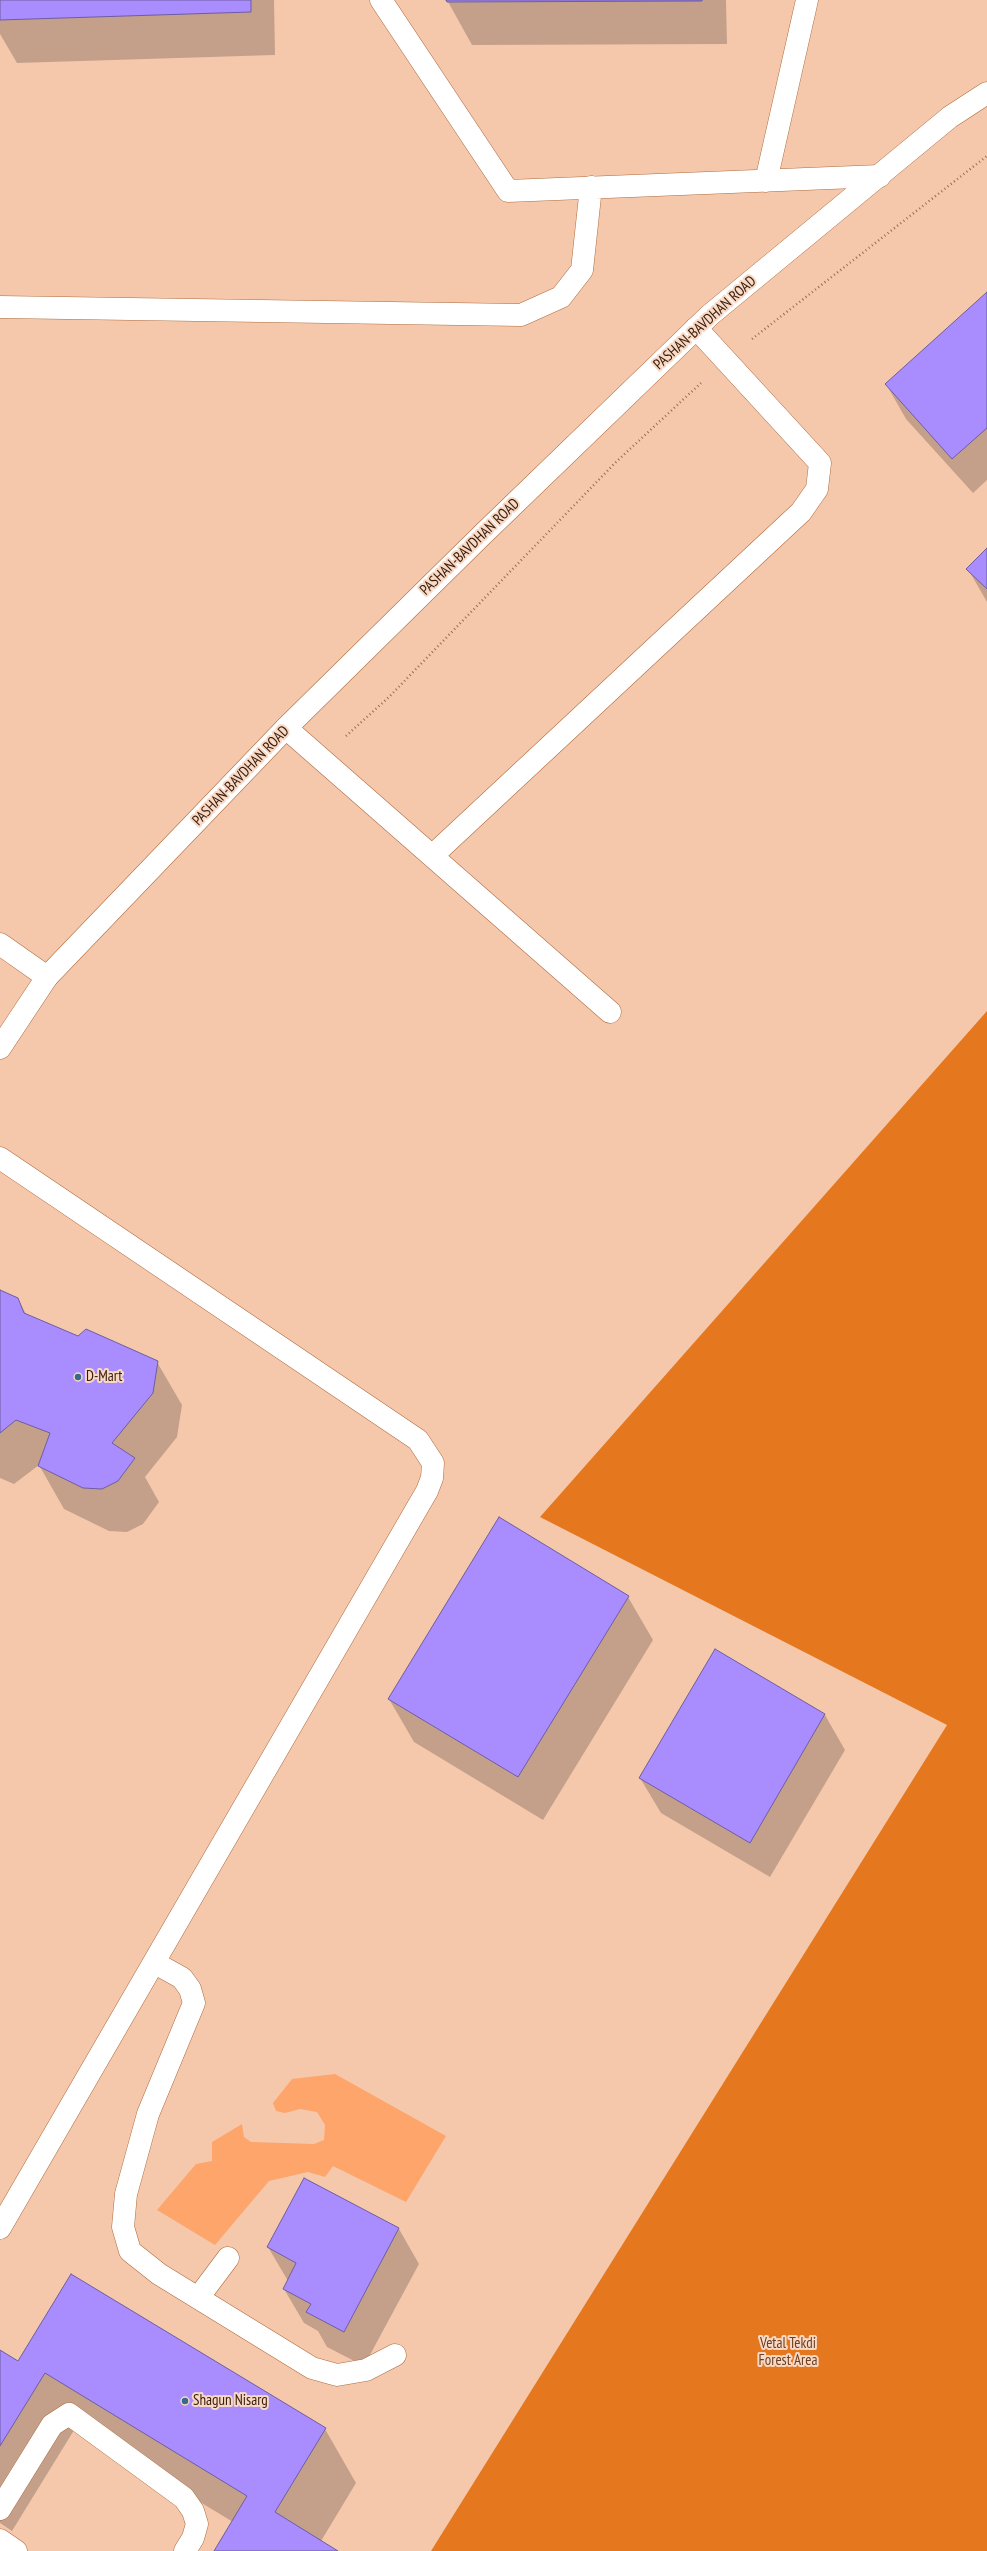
<!DOCTYPE html>
<html>
<head>
<meta charset="utf-8">
<style>
  body { margin:0 }
  canvas { display:block; background:#f5c8ac }
</style>
</head>
<body>
<canvas width="987" height="2551"></canvas>
<script>
const ctx = document.querySelector('canvas').getContext('2d');
ctx.lineJoin = 'round';
function fill(path, color) { ctx.fillStyle = color; ctx.fill(path, 'evenodd'); }
const poly = rows => new Path2D(rows.map(r => 'M' + r).join(''));
function trace(path, color, width, dash) { ctx.strokeStyle = color; ctx.lineWidth = width; ctx.lineCap = dash ? 'butt' : 'round'; ctx.setLineDash(dash || []); ctx.stroke(path); }
function drawText(font, color, halo, rows, align = 'center') {
  ctx.font = font + ' "PT Sans Narrow",sans-serif'; ctx.lineWidth = 4; ctx.setLineDash([]); ctx.textBaseline = 'middle'; ctx.strokeStyle = halo; ctx.fillStyle = color; for (const [text, x, y, turn = 0] of rows) {
    ctx.save(); ctx.translate(x, y); ctx.rotate((+turn || 0) * Math.PI / 180); ctx.textAlign = isNaN(turn) ? turn : align; if (halo) ctx.strokeText(text, 0, 0); ctx.fillText(text, 0, 0); ctx.restore();
  }
}
fill(poly([
  [335,2074,446,2136,406,2202,333,2166,325,2177,308,2172,269,2181,215,2245,157,2210,196,2164,212,2161,212,2142,242,2124,244,2137,251,2142,314,2144,324,2140,325,2125,317,2112,300,2109,285,2113,276,2111,273,2103,292,2079]
]), '#fda56a');
fill(poly([
  [987,1011,987,2551,431,2551,947,1725,540,1517]
]), '#e5781e');
fill(poly([
  [0,0,274,0,275,55,17,63,0,34],
  [447,0,726,0,727,44,472,45],
  [987,294,987,480,973,493,906,419,886,384],
  [987,549,987,602,968,569],
  [0,1291,18,1299,27,1316,78,1337,157,1362,182,1405,177,1437,145,1477,159,1502,143,1524,127,1532,109,1531,64,1509,39,1465,14,1484,0,1478],
  [628,1597,653,1640,543,1820,414,1742,389,1699],
  [715,1651,825,1715,845,1750,770,1877,661,1813,640,1778],
  [304,2179,399,2229,419,2264,364,2366,327,2347,318,2331,304,2323,284,2289,288,2281,268,2247],
  [0,2351,18,2362,325,2429,356,2483,321,2541,337,2551,215,2551,233,2522,76,2427,12,2531,0,2523]
]), '#0003');
const building = poly([
  [0,0,251,0,251,12,0,20,0,0],
  [446,0,702,0,702,1,447,2,446,0],
  [987,292,987,428,952,459,885,384,987,292],
  [987,548,987,589,966,569,987,548],
  [0,1290,18,1298,24,1313,78,1336,86,1329,158,1361,153,1393,112,1443,135,1458,118,1481,102,1489,83,1488,38,1466,50,1433,16,1420,0,1433,0,1290],
  [499,1517,629,1596,518,1777,388,1699,499,1517],
  [715,1649,825,1714,750,1843,639,1778,715,1649],
  [304,2178,399,2228,344,2332,306,2312,311,2304,283,2289,296,2263,267,2247,304,2178],
  [71,2274,326,2428,275,2512,338,2551,214,2551,247,2496,45,2373,0,2446,0,2350,18,2361,71,2274]
]);
fill(building, '#a98cfe');
trace(building, '#6d5da1', 1);
const minor = poly([
  [381,0,508,191,880,176],
  [766,181,807,0],
  [0,307,521,315,561,297,582,270,591,187],
  [286,728,610,1012],
  [432,856,801,512,817,489,820,463,696,328],
  [0,944,47,977],
  [0,1158,418,1440,433,1463,432,1478,427,1491,0,2228],
  [155,1963,182,1978,190,1989,194,2003,148,2114,126,2194,123,2227,130,2251,159,2274,312,2368,337,2375,366,2370,395,2355],
  [198,2298,228,2258],
  [0,2509,52,2425,69,2414,184,2498,193,2511,197,2524,193,2538,185,2551],
  [0,2540,16,2551]
]);
const major = poly([
  [0,1048,47,977,286,728,481,536,710,315,950,117,987,93]
]);
trace(minor, '#af6b3d', 23);
trace(major, '#af6b3d', 23);
trace(poly([
  [752,339,987,156],
  [346,736,389,697,616,462,701,383]
]), '#926e56', 2.5, [1, 3]);
trace(minor, '#fff', 22);
trace(major, '#fff', 22);
for (const [x, y, r, color] of [
  [78,1377,4,"#366b87"],
  [185,2401,4,"#366b87"]
]) { const dot = new Path2D(); dot.arc(x, y, r, 0, 2 * Math.PI); ctx.fillStyle = color; ctx.fill(dot); trace(dot, '#f8d9c6', 1.5); }
drawText('15px', '#361a07', '#f8d9c6', [
  ["PASHAN-BAVDHAN ROAD",705,323,-42],
  ["PASHAN-BAVDHAN ROAD",470,547,-44],
  ["PASHAN-BAVDHAN ROAD",241,776,-46]
]);
drawText('15px', '#361a07', '#f8d9c6', [
  ["D-Mart",86,1377],
  ["Shagun Nisarg",193,2401]
], 'left');
drawText('15px', '#6d4021', '#f8d9c6', [
  ["Vetal Tekdi",788,2344],
  ["Forest Area",788,2361]
]);
</script>
</body>
</html>
